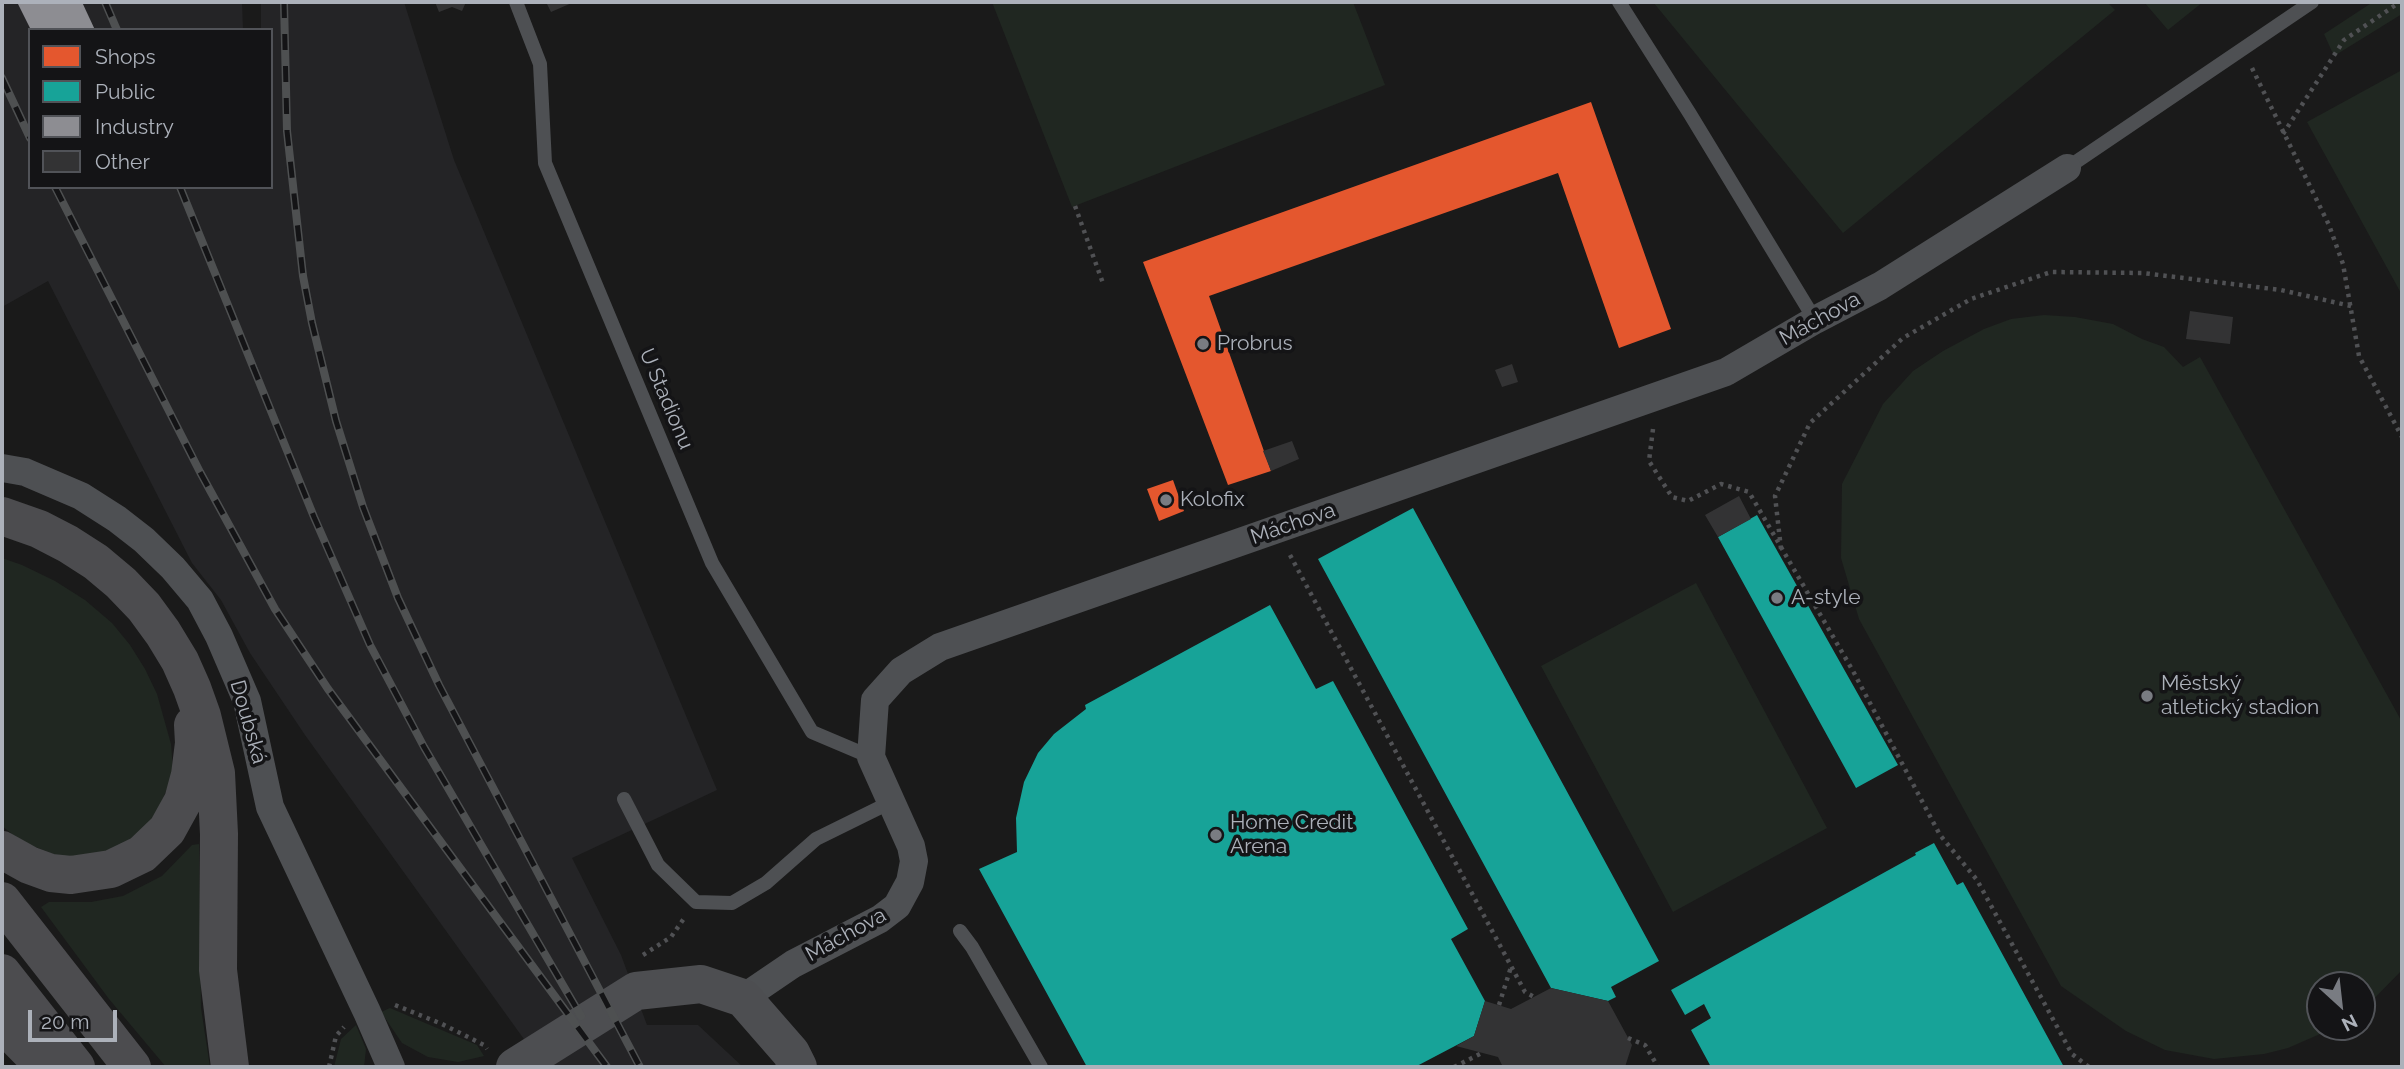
<!DOCTYPE html>
<html>
<head>
<meta charset="utf-8">
<style>
  body { margin:0 }
  #map { position:relative; width:2404px; height:1069px; overflow:hidden; background:#1a1a1a; font-family:Raleway,sans-serif }
  canvas { display:block }
  .frame { position:absolute; inset:0; border:4px solid #acb1ba; pointer-events:none }
  .legend { position:absolute; left:28px; top:28px; width:245px; height:161px; box-sizing:border-box; background:#141416; border:2px solid #515358; margin:0; padding:9px 12px; list-style:none; font-size:21px; color:#acb1ba }
  .legend li { display:flex; align-items:center; gap:14px; height:35px }
  .legend b { width:35px; border:2px solid #515358 }
  .north { position:absolute; left:2306px; top:971px; width:70px; height:70px; box-sizing:border-box; background:#141416; border:2px solid #515358; border-radius:50%; rotate:153deg; font-size:19px; font-weight:700; line-height:28px; text-align:center; color:#acb1ba }
  .north::after { content:''; display:block; margin:auto; width:24px; height:32px; background:#797c82; clip-path:polygon(50% 0,100% 100%,50% 72%,0 100%) }
  .scale { position:absolute; left:28px; top:1010px; width:89px; height:32px; box-sizing:border-box; border:4px solid #acb1ba; border-top:0; padding-left:9px; font-size:21px; line-height:24px; white-space:nowrap; color:#acb1ba; -webkit-text-stroke:5px #141416; paint-order:stroke }
</style>
</head>
<body>
<div id="map">
<canvas width="2404" height="1069"></canvas>
<div class="frame"></div>
<ul class="legend">
<li><b style="height:19px;background:#e4572e"></b>Shops</li>
<li><b style="height:19px;background:#17a398"></b>Public</li>
<li><b style="height:19px;background:#8d8d92"></b>Industry</li>
<li><b style="height:19px;background:#333334"></b>Other</li>
</ul>
<div class="north">N</div>
<div class="scale">20 m</div>
</div>
<script>
const ctx = document.querySelector('canvas').getContext('2d');
ctx.lineJoin = 'round';
function fill(path, color) { ctx.fillStyle = color; ctx.fill(path, 'evenodd'); }
const poly = rows => new Path2D(rows.map(r => 'M' + r).join(''));
function trace(path, color, width, dash) { ctx.strokeStyle = color; ctx.lineWidth = width; ctx.lineCap = dash ? 'butt' : 'round'; ctx.setLineDash(dash || []); ctx.stroke(path); }
function drawText(font, color, halo, rows, align = 'center') {
  ctx.font = font + ' Raleway,sans-serif'; ctx.lineWidth = 7; ctx.setLineDash([]); ctx.textBaseline = 'middle'; ctx.strokeStyle = halo; ctx.fillStyle = color; for (const [text, x, y, turn = 0] of rows) {
    ctx.save(); ctx.translate(x, y); ctx.rotate((+turn || 0) * Math.PI / 180); ctx.textAlign = isNaN(turn) ? turn : align; if (halo) ctx.strokeText(text, 0, 0); ctx.fillText(text, 0, 0); ctx.restore();
  }
}
fill(poly([
  [2,2,242,2,243,30,30,30,30,187,271,187,271,30,261,30,261,2,404,2,454,160,717,790,572,858,621,955,647,1025,698,1025,743,1067,544,1067,305,735,250,653,221,600,192,563,48,281,2,307]
]), '#242426');
fill(poly([
  [992,2,1353,2,1385,85,1072,207],
  [1653,2,2107,2,2115,10,1843,233],
  [2144,2,2203,2,2168,30],
  [2373,2,2402,2,2402,14,2334,56,2324,34],
  [2402,70,2402,295,2307,122],
  [2044,315,2075,317,2113,324,2142,339,2164,347,2183,367,2200,357,2402,722,2402,970,2362,1011,2362,985,2320,985,2320,1027,2336,1027,2288,1048,2264,1054,2214,1059,2165,1050,2126,1031,2061,986,1859,619,1841,558,1842,484,1883,404,1913,371,1943,351,1984,329,2011,319],
  [2,558,22,565,55,581,85,600,112,623,130,645,145,669,157,694,171,744,173,770,169,784,157,812,138,836,106,853,72,857,56,855,22,842,2,826],
  [1696,583,1827,828,1673,912,1541,666],
  [199,844,201,1008,210,1067,166,1067,109,999,41,907,49,902,91,902,123,896,162,876,192,845],
  [390,1008,477,1045,484,1056,458,1062,428,1057,402,1043,381,1012],
  [356,1025,366,1049,364,1067,334,1067,341,1039]
]), '#202721');
fill(poly([
  [1591,102,1671,329,1619,348,1558,173,1209,296,1271,471,1228,485,1143,262],
  [1173,480,1184,511,1159,521,1147,489]
]), '#e4572e');
fill(poly([
  [1413,508,1659,961,1611,987,1616,997,1608,1001,1551,988,1318,559],
  [1757,515,1898,765,1856,788,1718,537],
  [1270,605,1316,689,1333,681,1468,929,1451,939,1485,1001,1474,1036,1415,1067,1087,1067,979,869,1017,852,1016,818,1024,782,1038,753,1054,734,1086,709,1085,705],
  [1934,843,1957,885,1963,882,2064,1067,1711,1067,1691,1030,1711,1018,1704,1004,1685,1015,1671,990,1916,855,1915,853]
]), '#17a398');
fill(poly([
  [17,2,82,2,95,30,31,30]
]), '#8d8d92');
fill(poly([
  [435,2,466,2,462,11,452,7,439,12],
  [546,2,574,2,551,12],
  [2190,311,2233,317,2230,344,2186,339],
  [1512,364,1518,382,1502,387,1495,370],
  [1292,441,1299,459,1271,471,1263,451],
  [1739,496,1751,519,1718,537,1705,515],
  [1551,988,1608,1001,1632,1045,1625,1067,1503,1067,1498,1057,1456,1046,1474,1036,1485,1001,1511,1009]
]), '#333334');
trace(poly([
  [2252,68,2329,225,2343,264,2359,356,2402,437],
  [2283,134,2344,40,2400,2],
  [1075,206,1104,286],
  [1653,429,1649,461,1672,497,1688,501,1721,484,1749,492,1853,671,1940,835,1977,880,2072,1054,2089,1067],
  [1781,549,1775,496,1810,423,1903,338,1971,299,2051,272,2143,273,2281,290,2351,306],
  [1290,555,1525,992,1534,997],
  [643,955,671,937,685,917],
  [395,1005,442,1024,484,1045,487,1049],
  [1499,1005,1511,967],
  [1628,1038,1645,1045,1658,1067],
  [329,1067,336,1036,344,1027],
  [1454,1067,1482,1053]
]), '#505154', 4.5, [3.5, 5]);
trace(poly([
  [516,2,540,64,545,163,712,563,812,732,871,757],
  [1619,2,1690,114,1815,320],
  [2067,168,2312,2],
  [624,799,658,865,696,902,732,903,766,883,816,839,891,802],
  [960,931,972,947,1041,1067]
]), '#4e5053', 14);
trace(poly([
  [2,468,25,472,81,496,117,519,144,540,173,568,200,600,219,636,247,701,270,807,367,1012,391,1067],
  [743,998,793,964,880,919,897,906,910,882,914,861,911,846,871,757,875,700,901,671,940,647,1726,372,1815,320,1880,286,2067,168]
]), '#4e5053', 28);
trace(poly([
  [515,1067,636,991,701,984,743,998,791,1053,798,1067]
]), '#4d4e51', 38);
trace(poly([
  [2,516,39,529,68,544,96,562,121,583,144,607,163,633,180,661,192,688,202,716,216,773,219,834,218,970,230,1067],
  [2,850,29,865,51,873,71,875,111,869,142,854,167,830,183,801,190,775,194,743,193,725],
  [2,901,132,1067],
  [2,973,76,1067],
  [2,1023,45,1067]
]), '#4c4c4f', 38);
const rail = poly([
  [105,2,117,30],
  [284,2,287,131,303,276,312,323,336,421,363,507,398,598,439,685,640,1067],
  [2,78,30,138],
  [55,187,200,472,275,609,328,689,607,1067],
  [180,187,314,517,370,645,424,747,581,1016]
]);
trace(rail, '#4e5051', 8);
trace(rail, '#141416', 5, [16]);
for (const [x, y, r, color] of [
  [1203,344,7,"#797c82"],
  [1166,500,7,"#797c82"],
  [1777,598,7,"#797c82"],
  [2147,696,7,"#797c82"],
  [1216,835,7,"#797c82"]
]) { const dot = new Path2D(); dot.arc(x, y, r, 0, 2 * Math.PI); ctx.fillStyle = color; ctx.fill(dot); trace(dot, '#141416', 2.5); }
drawText('21px', '#acb1ba', '#141416', [
  ["Máchova",1820,319,-29],
  ["U Stadionu",666,399,67],
  ["Máchova",1293,524,-19],
  ["Doubská",248,722,74],
  ["Máchova",846,935,-29]
]);
drawText('21px', '#acb1ba', '#141416', [
  ["Probrus",1217,344],
  ["Kolofix",1180,500],
  ["A-style",1791,598],
  ["Městský",2161,684],
  ["atletický stadion",2161,708],
  ["Home Credit",1230,823],
  ["Arena",1230,847]
], 'left');
</script>
</body>
</html>
